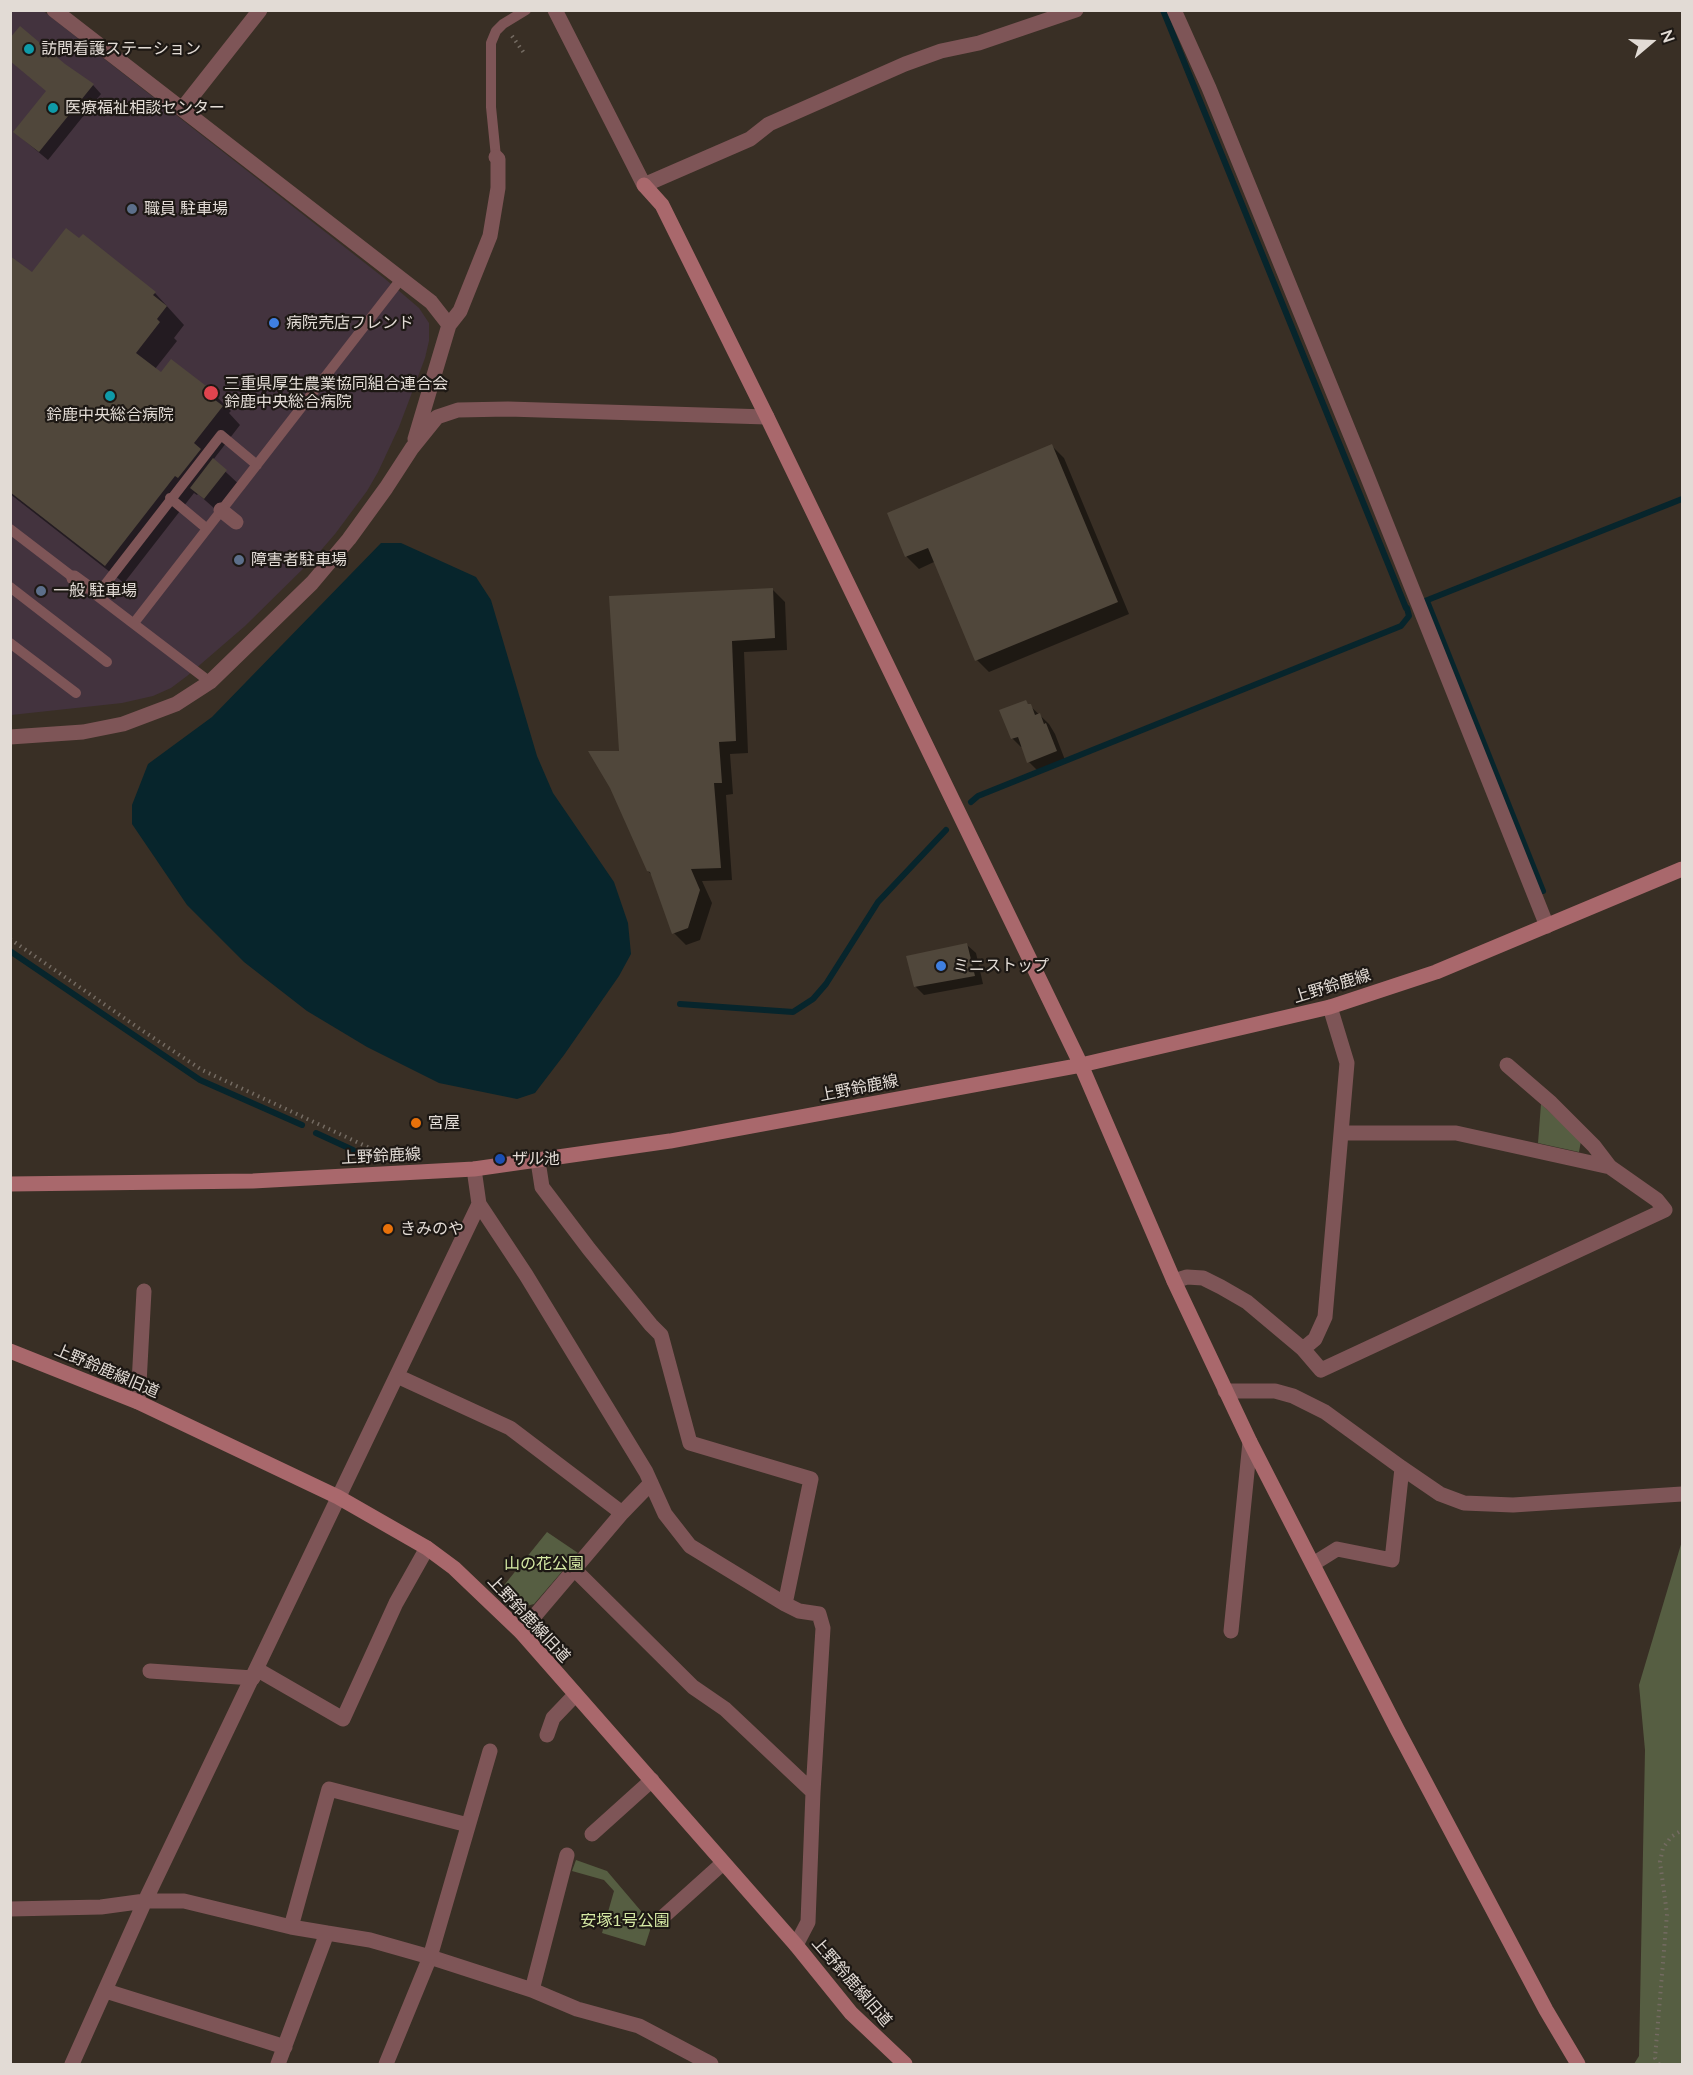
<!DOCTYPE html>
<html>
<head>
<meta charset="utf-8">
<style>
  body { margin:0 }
  #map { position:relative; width:1693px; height:2075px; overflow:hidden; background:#392f25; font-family:Lato,sans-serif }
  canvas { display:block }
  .frame { position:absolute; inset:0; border:12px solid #e2dbd5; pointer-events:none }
  .north { position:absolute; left:1621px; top:12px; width:60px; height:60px; -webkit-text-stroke:4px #1d1814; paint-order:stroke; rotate:71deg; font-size:16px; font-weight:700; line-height:24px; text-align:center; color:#e2dbd5 }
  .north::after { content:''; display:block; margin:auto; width:21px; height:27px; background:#e2dbd5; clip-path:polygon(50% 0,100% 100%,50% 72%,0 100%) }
</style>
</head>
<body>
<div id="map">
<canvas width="1693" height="2075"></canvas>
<div class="frame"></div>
<div class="north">N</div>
</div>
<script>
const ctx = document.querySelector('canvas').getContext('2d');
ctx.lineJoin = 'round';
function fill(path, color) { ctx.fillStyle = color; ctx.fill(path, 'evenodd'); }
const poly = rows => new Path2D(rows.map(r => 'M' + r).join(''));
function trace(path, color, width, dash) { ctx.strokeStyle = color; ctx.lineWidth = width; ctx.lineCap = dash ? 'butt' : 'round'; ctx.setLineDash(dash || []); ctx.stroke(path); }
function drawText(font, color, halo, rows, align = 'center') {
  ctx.font = font + ' Lato,"Noto Sans JP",sans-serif'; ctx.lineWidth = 4.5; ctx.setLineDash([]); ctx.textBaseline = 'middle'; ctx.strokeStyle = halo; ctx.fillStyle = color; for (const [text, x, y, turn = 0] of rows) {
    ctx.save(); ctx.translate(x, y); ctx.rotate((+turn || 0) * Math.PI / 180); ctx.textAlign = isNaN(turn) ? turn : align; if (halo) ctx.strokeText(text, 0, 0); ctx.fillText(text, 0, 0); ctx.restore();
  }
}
fill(poly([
  [42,10,384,278,419,308,429,323,429,341,425,358,399,427,378,472,367,491,335,534,316,556,245,626,187,676,171,688,153,696,122,703,11,715,10,11]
]), '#43333e');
fill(poly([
  [1541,1104,1581,1141,1579,1152,1538,1143],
  [547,1532,578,1553,534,1604,511,1610,497,1594],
  [1682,1541,1682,2064,1634,2064,1639,2056,1645,1750,1639,1685],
  [576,1860,607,1871,652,1924,645,1946,602,1933,614,1891,604,1880,572,1871]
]), '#565e42');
fill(poly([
  [381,543,401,543,476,577,491,600,537,756,553,793,614,882,628,923,631,954,619,976,564,1055,535,1093,517,1099,439,1083,367,1047,307,1011,244,962,187,905,132,824,132,805,148,764,212,717]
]), '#07252c');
fill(poly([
  [64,66,93,85,101,94,48,160,24,140,47,92],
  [10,258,32,274,155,293,184,325,174,338,177,341,155,369,162,374,213,393,231,411,229,413,240,425,213,460,244,489,223,516,198,494,197,495,194,493,124,583,10,494],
  [1052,446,1064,458,1129,614,989,672,977,660,936,561,919,569,907,557,889,514],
  [773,590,785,602,787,650,744,652,748,753,730,754,733,794,726,795,732,880,702,881,712,903,700,940,686,945,674,933,653,876,648,871,621,753],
  [1026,702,1049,724,1055,734,1065,760,1038,771,1029,762,1023,746,1021,747,1012,738],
  [967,945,976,953,983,984,924,995,915,986]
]), '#0007');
trace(poly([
  [1163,10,1406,608],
  [1425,601,1682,499],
  [1427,601,1543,891],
  [971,802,978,796,1401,626,1409,616,1407,608],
  [10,951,200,1080,302,1125],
  [680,1004,793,1012,813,999,826,984,878,902,946,830],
  [316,1133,353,1150]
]), '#07252c', 6);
fill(poly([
  [20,26,65,64,94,84,39,152,13,132,46,91,10,61,10,38],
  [66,228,79,238,83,234,156,292,153,295,167,306,157,319,160,322,136,353,161,372,171,359,214,392,210,396,223,406,194,443,201,449,178,478,175,476,105,566,10,492,10,256,32,272],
  [1052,444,1118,602,975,661,928,548,905,557,887,513],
  [213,458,227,470,204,499,190,488],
  [773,588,775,638,732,641,736,741,719,742,722,783,714,783,721,868,691,869,700,890,688,928,672,934,650,872,647,871,610,788,588,751,619,751,609,596],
  [1026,700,1028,704,1031,704,1035,715,1040,713,1044,724,1046,723,1057,751,1027,763,1018,737,1011,739,999,710],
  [967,943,975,976,914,987,906,956]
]), '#50473b');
trace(poly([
  [512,36,524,53],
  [10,939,140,1029,202,1070,387,1156],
  [1659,2064,1655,2058,1667,1914,1660,1862,1663,1848,1671,1837,1682,1830]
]), '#746b62', 4, [1.5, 4.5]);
trace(poly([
  [496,157,491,107,491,43,496,31,503,24,526,10],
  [170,498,206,528],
  [10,529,74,578],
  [10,587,107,662],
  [92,592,210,682],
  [97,595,221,435,257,465],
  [134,623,401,279],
  [10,643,76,693]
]), '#7e5557', 10);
trace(poly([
  [54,10,431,302,449,325,415,439],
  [555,10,644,185,750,139,769,124,905,64,941,51,979,43,1076,10],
  [1174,10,1209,88,1366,473,1547,926],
  [182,109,260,10],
  [449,325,460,311,490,236,498,188,498,159,496,157],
  [221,510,236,522],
  [74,578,85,586],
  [10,737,83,732,123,724,176,704,210,682,312,583,349,539,386,488,412,448,437,417,458,410,508,409,767,417],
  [1330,1007,1347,1063,1341,1133,1325,1317,1315,1339,1303,1349,1321,1370,1665,1210,1657,1200,1610,1167,1594,1146,1551,1103,1507,1065],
  [1341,1133,1456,1133,1610,1167],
  [538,1161,542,1187,589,1249,651,1325,661,1335,690,1443,811,1479,785,1604],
  [474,1169,479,1204,526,1275,646,1472,665,1514,690,1546,785,1604,799,1611,819,1614,823,1628,813,1792,808,1922,796,1945],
  [1174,1281,1187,1277,1203,1278,1221,1287,1247,1302,1303,1349],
  [397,1376,510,1428,622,1513],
  [1225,1391,1275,1391,1293,1396,1325,1412,1402,1468,1440,1494,1464,1503,1513,1505,1682,1494],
  [138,1402,144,1291],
  [1313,1564,1337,1549,1392,1560,1402,1468],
  [574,1569,693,1687,725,1709,813,1792],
  [1231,1631,1250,1442],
  [521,1632,622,1513,651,1483],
  [258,1670,343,1719,396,1603,427,1548],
  [150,1671,253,1678],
  [547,1735,553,1718,575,1695],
  [592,1834,652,1780],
  [10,1909,101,1907,145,1901,184,1901,291,1927,327,1933,278,2064],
  [664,1916,723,1863],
  [291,1927,329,1789,468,1825],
  [327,1933,370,1940,430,1957,532,1990,577,2009,639,2026,711,2064],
  [532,1990,567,1855],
  [106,1991,285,2047],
  [72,2064,145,1901,479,1204],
  [386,2064,430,1957,490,1751]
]), '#7e5557', 15);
trace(poly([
  [644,185,662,205,767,417,1081,1065,1174,1281,1250,1442,1397,1729,1546,2010,1578,2064],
  [10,1184,253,1181,474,1169,670,1141,1081,1065,1330,1007,1436,972,1682,869],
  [10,1351,138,1402,338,1497,427,1548,454,1568,521,1632,796,1945,851,2013,905,2064]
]), '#a9686c', 15);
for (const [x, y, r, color] of [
  [29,49,6,"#0f9aa8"],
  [53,108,6,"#0f9aa8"],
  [132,209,6,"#5c6f8a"],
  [274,323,6,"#3f7fe0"],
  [211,393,8,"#e0444e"],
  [110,396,6,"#0f9aa8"],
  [239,560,6,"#5c6f8a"],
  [41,591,6,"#5c6f8a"],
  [941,966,6,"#3f7fe0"],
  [416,1123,6,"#e8710a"],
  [500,1159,6,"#1a4fb4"],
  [388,1229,6,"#e8710a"]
]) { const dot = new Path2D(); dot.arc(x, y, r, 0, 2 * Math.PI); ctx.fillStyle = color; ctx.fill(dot); trace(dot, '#1d1814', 2); }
drawText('16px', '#e2dbd5', '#1d1814', [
  ["訪問看護ステーション",41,49],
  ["医療福祉相談センター",65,108],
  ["職員 駐車場",144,209],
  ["病院売店フレンド",286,323],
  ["三重県厚生農業協同組合連合会",224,384],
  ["鈴鹿中央総合病院",224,402],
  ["鈴鹿中央総合病院",110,415,"center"],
  ["障害者駐車場",251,560],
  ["一般 駐車場",53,591],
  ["ミニストップ",953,966],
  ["宮屋",428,1123],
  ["ザル池",512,1159],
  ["きみのや",400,1229]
], 'left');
drawText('16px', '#e2dbd5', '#1d1814', [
  ["上野鈴鹿線",1332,986,-17],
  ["上野鈴鹿線",859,1088,-11],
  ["上野鈴鹿線",381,1156,-3],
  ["上野鈴鹿線旧道",107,1371,23],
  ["上野鈴鹿線旧道",529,1619,47],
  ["上野鈴鹿線旧道",852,1982,49]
]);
drawText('16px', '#d5e9a4', '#1d1814', [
  ["山の花公園",544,1564],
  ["安塚1号公園",625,1921]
]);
</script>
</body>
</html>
